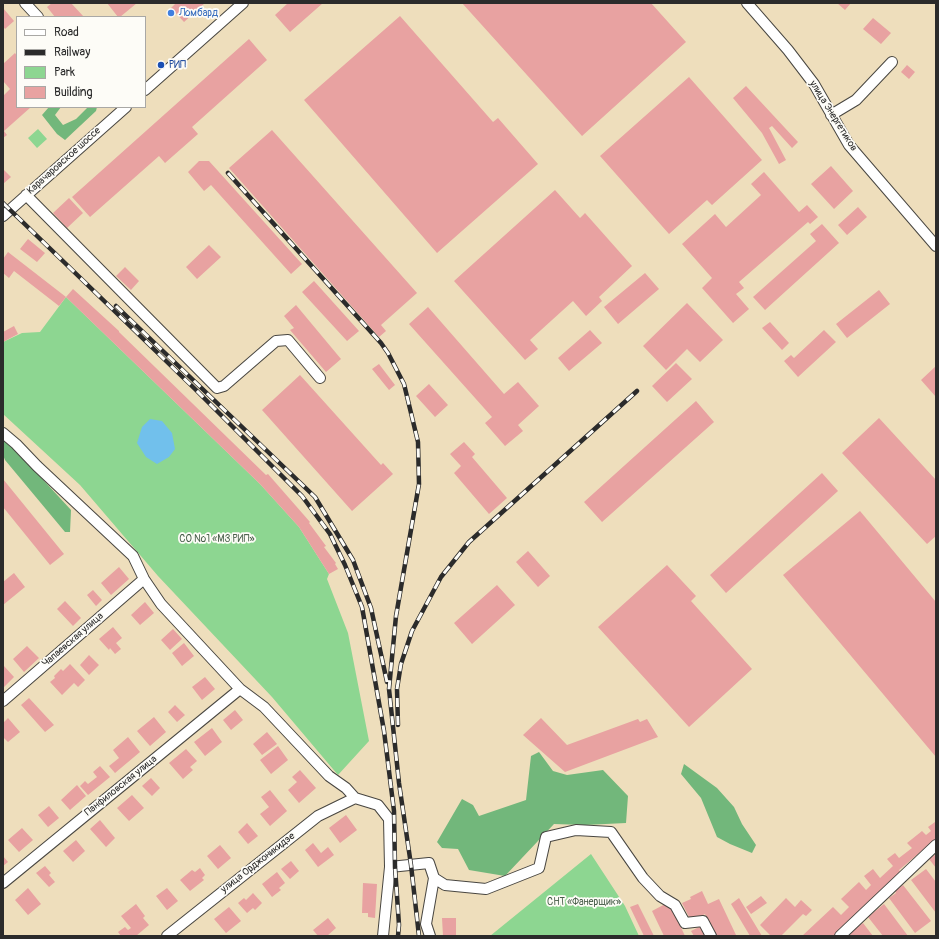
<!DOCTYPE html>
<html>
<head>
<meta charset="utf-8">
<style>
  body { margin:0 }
  #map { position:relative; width:939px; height:939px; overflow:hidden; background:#eedebc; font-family:Pangolin,sans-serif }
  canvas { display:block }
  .frame { position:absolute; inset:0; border:4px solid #2b2b2b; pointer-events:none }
  .legend { position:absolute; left:16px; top:16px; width:130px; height:92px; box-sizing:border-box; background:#fdfcf7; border:1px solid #a9a8a5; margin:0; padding:5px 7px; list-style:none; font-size:12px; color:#2b2b2b }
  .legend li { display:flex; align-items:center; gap:8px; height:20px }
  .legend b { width:20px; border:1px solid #a9a8a5 }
</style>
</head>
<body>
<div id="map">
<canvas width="939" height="939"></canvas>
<div class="frame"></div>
<ul class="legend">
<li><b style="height:5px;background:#fff"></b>Road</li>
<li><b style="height:5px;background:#2b2b2b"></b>Railway</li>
<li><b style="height:11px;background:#8dd691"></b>Park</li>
<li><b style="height:11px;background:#e8a2a1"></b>Building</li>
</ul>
</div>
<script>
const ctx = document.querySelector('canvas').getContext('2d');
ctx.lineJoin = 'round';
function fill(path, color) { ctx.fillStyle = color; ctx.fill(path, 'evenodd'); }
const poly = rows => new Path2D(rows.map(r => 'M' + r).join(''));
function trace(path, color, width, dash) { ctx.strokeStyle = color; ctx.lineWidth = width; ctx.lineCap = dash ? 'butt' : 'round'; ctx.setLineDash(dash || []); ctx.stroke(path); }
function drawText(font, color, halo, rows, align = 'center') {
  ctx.font = font + ' Pangolin,sans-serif'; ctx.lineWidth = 3.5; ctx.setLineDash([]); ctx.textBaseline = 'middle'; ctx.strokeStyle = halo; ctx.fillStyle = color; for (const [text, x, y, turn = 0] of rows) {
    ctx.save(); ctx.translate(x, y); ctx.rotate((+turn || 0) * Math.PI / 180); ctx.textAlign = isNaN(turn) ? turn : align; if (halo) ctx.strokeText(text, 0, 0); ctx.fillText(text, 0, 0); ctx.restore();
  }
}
fill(poly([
  [38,129,47,139,37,148,28,138],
  [66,297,260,484,299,527,329,574,327,579,348,633,369,741,338,775,272,697,158,576,80,485,3,414,3,342,22,333,40,332],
  [591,854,625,906,639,936,490,936]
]), '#8dd691');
fill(poly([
  [49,107,61,107,55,115,63,125,76,119,88,107,97,107,96,111,65,140,57,134,42,115],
  [3,438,13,447,71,510,70,532,65,532,5,460,3,455],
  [539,752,553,771,567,775,603,770,628,796,626,823,585,825,554,824,505,876,469,870,458,849,442,848,437,842,462,799,473,805,479,816,526,800,531,756],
  [684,764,717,788,734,807,742,824,756,845,752,853,730,844,717,837,701,798,681,774]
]), '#72b77b');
fill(poly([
  [150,419,162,421,172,433,175,449,169,457,157,464,146,457,137,443,142,427]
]), '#71c0ec');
fill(poly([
  [52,3,71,3,84,17,55,17,47,7],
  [107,3,137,3,120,17,118,17],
  [176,3,205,3,184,22,171,8],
  [288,3,323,3,290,32,275,15],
  [462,3,651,3,686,42,582,136],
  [837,3,851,3,845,10],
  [3,8,14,21,5,29,3,26],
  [400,16,493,122,498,118,538,164,437,253,304,100],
  [873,18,891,33,881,44,863,29],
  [249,39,267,60,192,127,198,134,165,163,159,156,90,217,72,197],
  [15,53,17,56,17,107,31,107,4,131,7,135,3,138,3,96,10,89,3,81,3,64],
  [907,65,915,72,909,79,901,72],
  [689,77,762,160,712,205,707,200,669,234,600,156],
  [746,86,798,142,792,148,772,126,769,128,786,160,779,164,762,133,733,98],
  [272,130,417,293,381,325,386,331,379,337,229,168],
  [199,161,209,161,302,264,291,274,211,185,204,191,188,172],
  [831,166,853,191,834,209,811,184],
  [3,169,11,177,3,184],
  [764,172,799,212,807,205,818,217,810,224,808,222,739,282,744,288,736,294,749,309,733,323,702,288,712,278,682,244,715,214,726,227,761,195,751,184],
  [555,190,580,218,585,213,632,266,599,297,602,301,586,316,573,301,530,340,538,349,525,360,454,281],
  [69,198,83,213,67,228,53,213],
  [858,207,867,217,847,235,838,225],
  [822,224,839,243,765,310,753,297,816,241,810,234],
  [28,239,45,253,37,262,20,249],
  [209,245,221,257,197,279,186,267],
  [8,252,66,297,73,289,119,331,119,332,266,475,268,474,310,522,309,523,326,546,324,547,336,563,335,564,338,569,329,574,299,527,260,484,66,297,59,306,14,271,9,278,3,273,3,259],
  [125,267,139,281,131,290,116,276],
  [645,273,659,289,618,324,604,307],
  [314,281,359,331,347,341,302,292],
  [879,290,890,304,847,338,836,324],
  [687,303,723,340,700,362,687,349,666,370,643,346],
  [296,305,341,359,326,372,290,330,294,328,284,316],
  [428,307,504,394,518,382,539,406,518,425,523,431,505,446,485,423,492,417,409,324],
  [770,322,789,343,782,350,762,328],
  [14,326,18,334,3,342,3,332],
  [590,330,602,343,569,371,558,358],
  [824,330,836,342,798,377,784,361,791,355,794,358],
  [676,363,692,379,667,402,652,386],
  [379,364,395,385,389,390,372,369],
  [936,366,936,397,921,380],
  [300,375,381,465,383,463,393,474,352,511,262,410],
  [429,384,448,405,435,417,416,396],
  [696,401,714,422,602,522,584,502],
  [879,418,936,480,936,536,927,544,842,453],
  [464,442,475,454,472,457,507,498,489,514,454,473,461,466,450,454],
  [822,473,838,491,726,593,710,575],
  [3,479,64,554,50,565,3,507],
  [860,511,936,602,936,757,783,575],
  [528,551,550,576,538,587,516,562],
  [667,565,696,596,691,601,752,669,689,727,598,627],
  [119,567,129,579,111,595,101,583],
  [14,573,25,587,3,605,3,582],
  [497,585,515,605,472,644,454,623],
  [93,590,102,600,96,606,87,595],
  [65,601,81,618,73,626,57,609],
  [145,602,154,613,140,625,131,615],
  [113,627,122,638,116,643,121,649,115,654,110,648,109,650,99,639],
  [173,629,182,639,170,650,161,640],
  [184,643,194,656,182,666,172,653],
  [27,646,39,658,24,672,13,659],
  [89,655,99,665,89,675,80,665],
  [70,664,85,680,78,687,74,683,62,695,50,682,55,678,54,676,61,669,63,671],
  [4,666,14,677,3,688,3,667],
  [205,677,215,689,202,700,192,687],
  [29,698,54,725,45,732,21,705],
  [175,705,185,715,177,722,168,712],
  [235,710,243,720,231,730,223,720],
  [154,717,166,732,150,746,137,731],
  [8,718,20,732,8,742,3,737,3,723],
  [541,718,567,745,638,719,640,722,647,719,658,737,565,772,523,735],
  [212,728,222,742,205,756,194,742],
  [267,732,277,744,262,755,253,744],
  [128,737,140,752,115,773,109,766,119,758,113,750],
  [278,746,288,760,271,774,260,760],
  [186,749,197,761,190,767,193,770,183,779,169,763],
  [100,766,110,777,88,795,80,786,85,781,88,784,97,777,93,772],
  [300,770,316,788,299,803,288,790,297,782,292,777],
  [151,778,160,788,152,796,142,786],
  [77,785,86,796,70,810,61,800],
  [270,790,287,811,270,826,260,814,269,807,261,797],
  [132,795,144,808,129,821,117,808],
  [49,806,59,818,48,827,38,815],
  [346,815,357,830,340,843,329,828],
  [100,820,115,838,106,847,90,829],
  [935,822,936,839,899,870,901,873,836,936,802,936,833,907,841,915,849,907,841,899,859,882,866,890,871,885,864,876,873,869,880,878,893,866,887,859,895,853,899,858,912,848,907,843,922,831,926,835,931,831,928,827],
  [247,823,258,836,248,844,238,832],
  [22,828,33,840,19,852,8,840],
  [76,840,85,851,73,862,63,851],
  [313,843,321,853,328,847,334,855,318,867,305,850],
  [220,845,231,858,218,869,207,856],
  [936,854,936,868,929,859],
  [3,856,8,862,3,866],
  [291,861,299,871,290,879,281,869],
  [45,866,51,873,49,875,55,882,49,887,36,873],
  [200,868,205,875,202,878,204,880,190,891,180,880,192,870,195,872],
  [926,869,936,882,936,913,911,880],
  [277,872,285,883,279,888,281,890,272,897,262,884],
  [363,883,377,884,375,918,368,917,368,913,362,913],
  [903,885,931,921,915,933,889,898,896,893,895,891],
  [28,888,41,904,28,915,15,900],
  [167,888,178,901,167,910,156,896],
  [702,891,708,904,719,899,736,935,734,936,715,936,705,914,691,921,682,903,691,899,690,897],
  [253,893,262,903,255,910,253,908,247,913,238,903,244,898,246,900],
  [761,896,767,903,751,914,746,907],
  [739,898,762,936,750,936,731,904],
  [786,898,795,907,801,900,812,910,806,916,803,914,781,936,771,936,760,925],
  [669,902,685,936,664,936,652,911],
  [136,904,145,916,143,918,149,925,136,936,121,936,118,932,125,927,128,930,131,928,121,916],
  [638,904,654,936,644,936,630,907],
  [884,904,908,936,883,936,868,917],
  [229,907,241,921,226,933,214,919],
  [328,918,336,928,327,936,318,936,313,930],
  [442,918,456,918,456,936,443,936],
  [863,923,873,936,850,936,848,934],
  [701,926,706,936,694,936,691,931]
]), '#e8a2a1');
const minor = poly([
  [25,3,38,17],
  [747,3,788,50,814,84,849,145,936,246],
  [145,90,243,3],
  [831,115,856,100,892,62],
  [26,195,217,388,224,386,276,341,288,340,320,378],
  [3,216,126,107],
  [3,433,16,444,37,466,133,556,144,579,161,604,240,689,264,707,329,776,346,788,355,798,378,805,389,819,390,867,383,936],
  [3,701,144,579],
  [390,867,429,863,434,878,426,924,430,936],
  [434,878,445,885,486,889,539,868,546,837,576,830,611,832,643,878,660,896,675,905,685,923,703,921,711,936],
  [3,883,240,689],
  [167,936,318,816,355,798],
  [840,936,936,845]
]);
trace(minor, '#484641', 12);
trace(minor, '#fff', 10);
const rail = poly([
  [228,173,381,343,388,353,404,384,418,442,419,484,396,616,389,689,399,783,411,865,419,936],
  [3,203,195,389,302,496,330,534,345,565,362,607,384,731,394,811,395,867,399,925,398,936],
  [116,306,315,497,353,560,371,608,387,682],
  [398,725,397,689,401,664,412,631,441,577,469,542,637,391]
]);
trace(rail, '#2b2b2b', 4.5);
trace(rail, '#fdfcf7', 3, [9]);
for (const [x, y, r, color] of [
  [171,13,4,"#3f7fe0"],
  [161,65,4,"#1a4fb4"]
]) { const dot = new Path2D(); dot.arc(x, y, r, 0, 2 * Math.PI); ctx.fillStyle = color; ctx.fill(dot); trace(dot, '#fdfcf7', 1.5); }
drawText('10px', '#366cbe', '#fdfcf7', [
  ["Ломбард",179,13]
], 'left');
drawText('10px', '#164399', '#fdfcf7', [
  ["РИП",169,65]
], 'left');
drawText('10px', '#2b2b2b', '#fdfcf7', [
  ["улица Энергетиков",833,116,58],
  ["Карачаровское шоссе",64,161,-42],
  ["Чапаевская улица",73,640,-41],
  ["Панфиловская улица",121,786,-39],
  ["улица Орджоникидзе",258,863,-38]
]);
drawText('10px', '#485e4a', '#fdfcf7', [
  ["СО №1 «МЗ РИП»",217,539],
  ["СНТ «Фанерщик»",584,902]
]);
</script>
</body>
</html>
